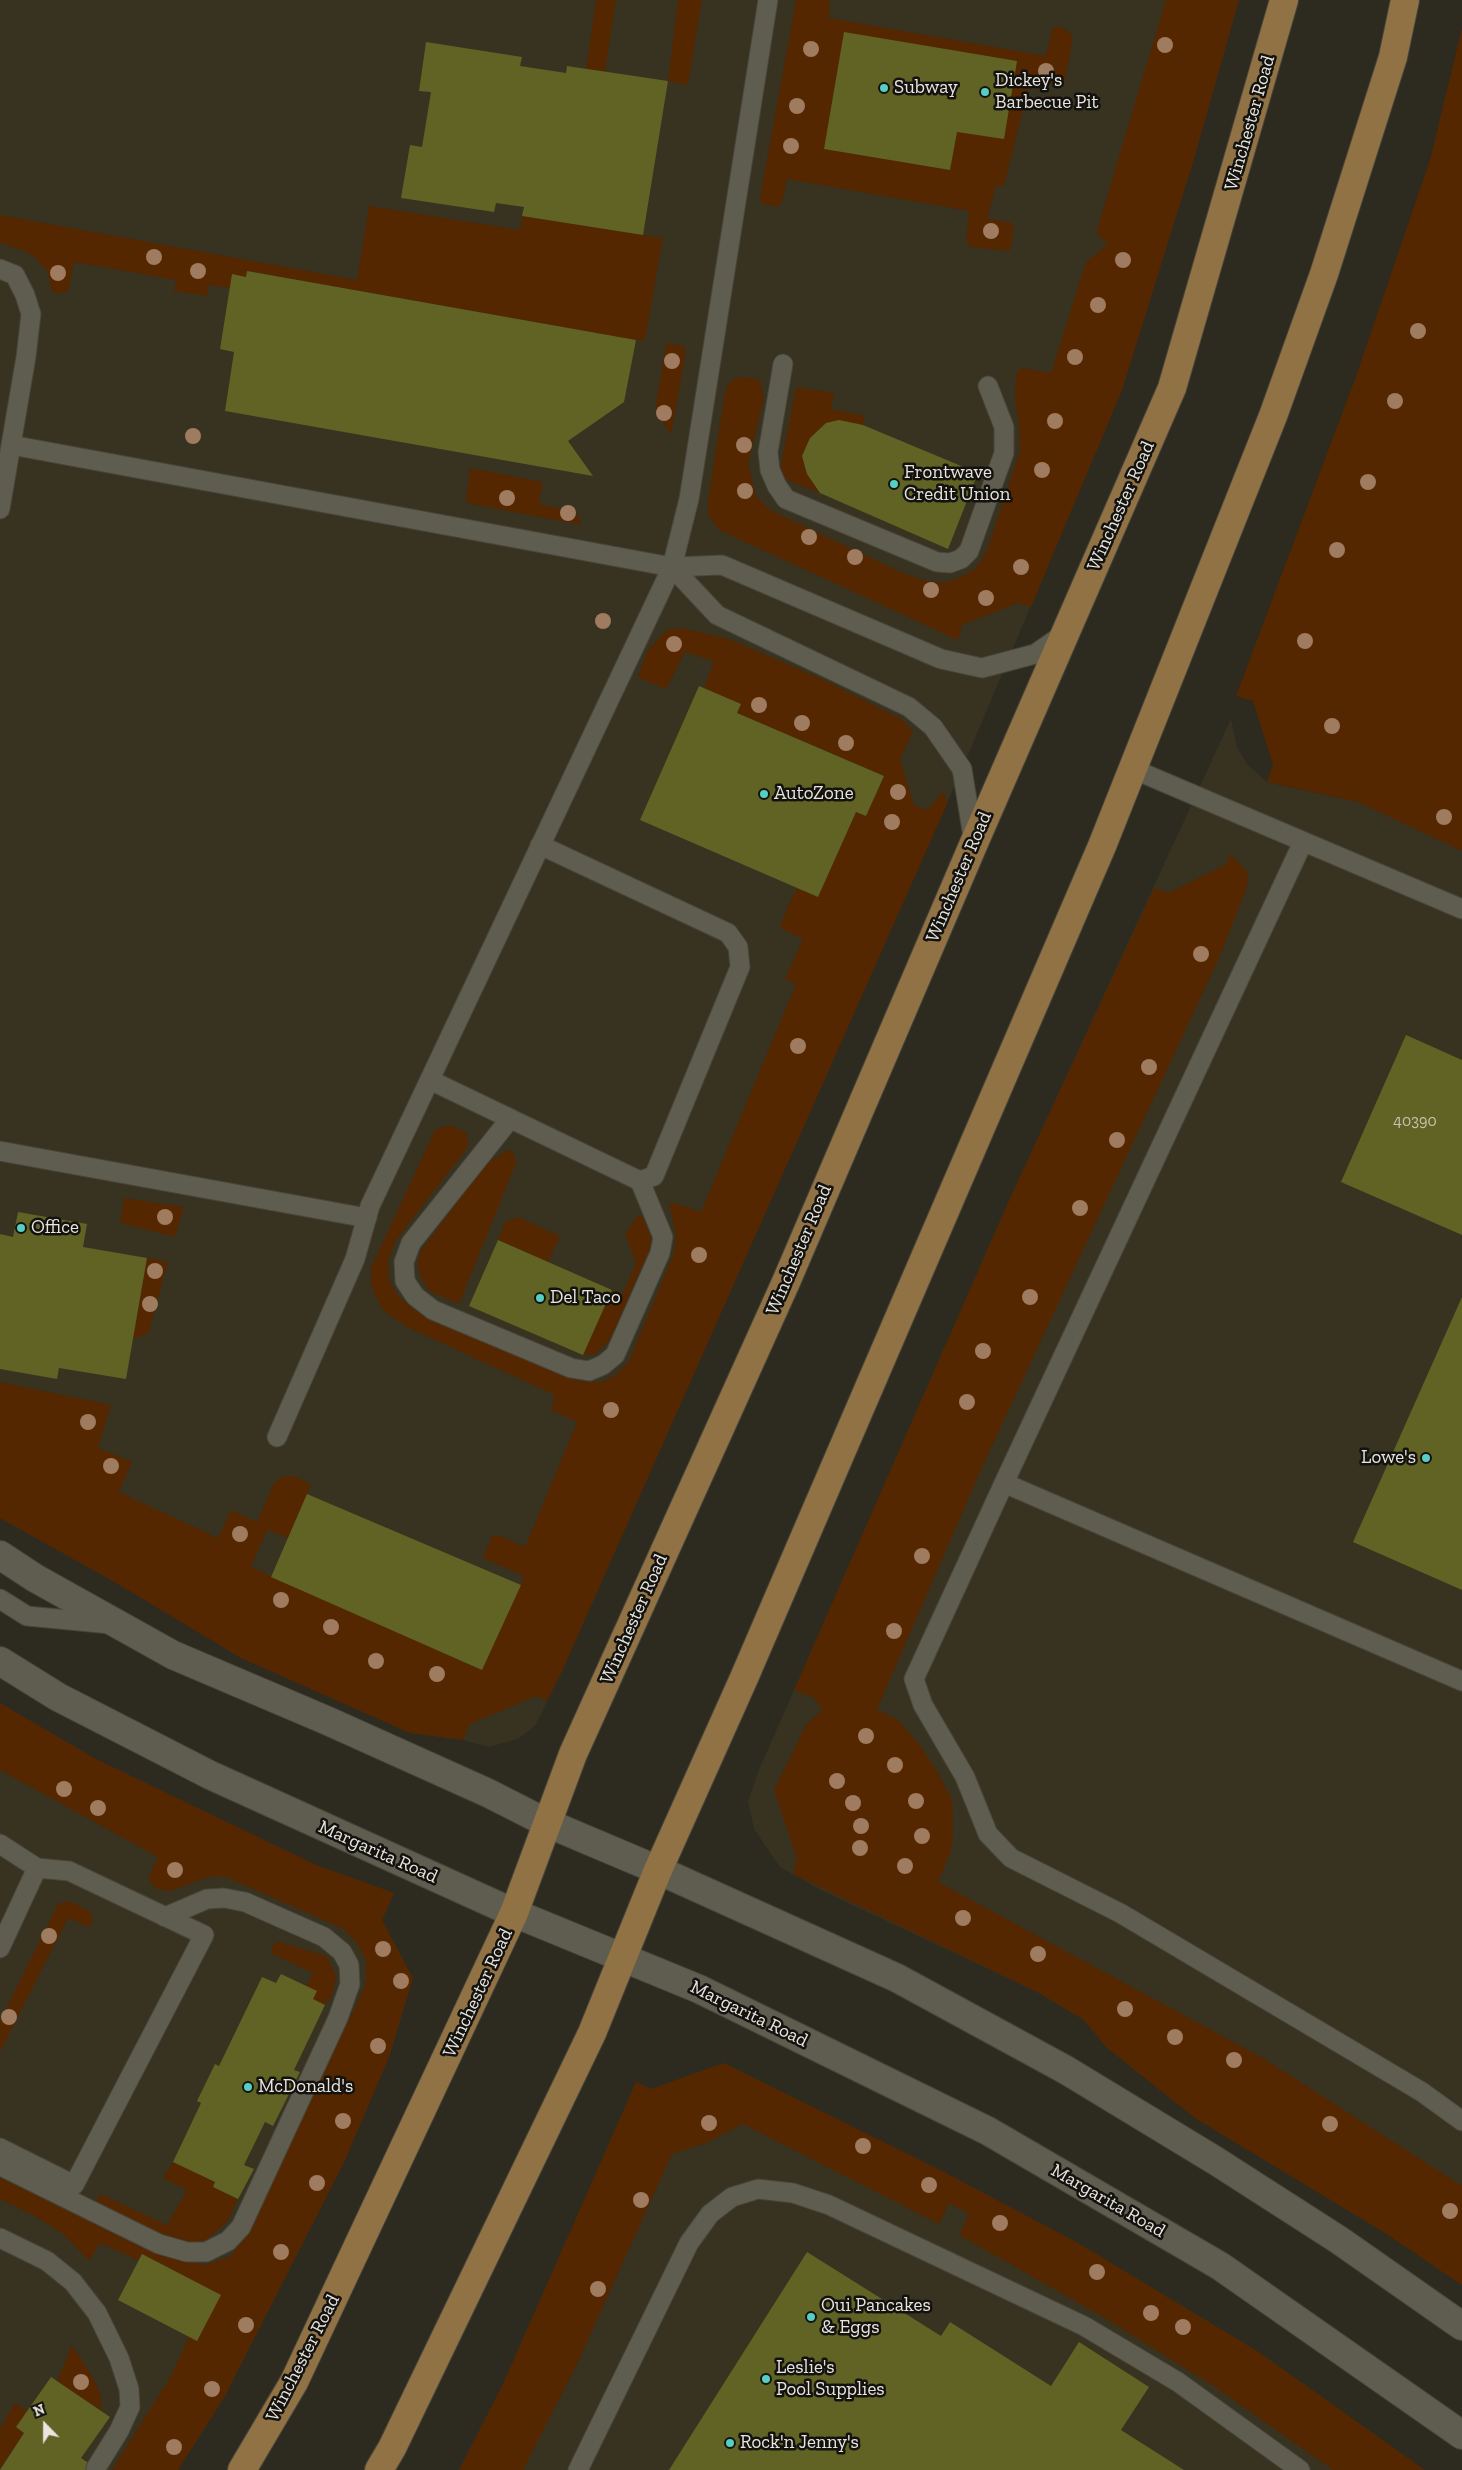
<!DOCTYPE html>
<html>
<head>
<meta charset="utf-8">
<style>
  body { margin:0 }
  #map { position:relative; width:1462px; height:2470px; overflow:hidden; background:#2d2a1f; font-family:"Zilla Slab",serif }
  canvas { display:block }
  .north { position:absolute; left:20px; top:2400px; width:50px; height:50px; -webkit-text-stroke:4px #14120e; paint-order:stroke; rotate:338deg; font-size:14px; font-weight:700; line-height:20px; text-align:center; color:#e7e5de }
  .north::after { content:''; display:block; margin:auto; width:18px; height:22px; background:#e7e5de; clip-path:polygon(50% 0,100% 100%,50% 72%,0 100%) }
</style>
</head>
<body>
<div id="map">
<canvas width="1462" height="2470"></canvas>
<div class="north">N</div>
</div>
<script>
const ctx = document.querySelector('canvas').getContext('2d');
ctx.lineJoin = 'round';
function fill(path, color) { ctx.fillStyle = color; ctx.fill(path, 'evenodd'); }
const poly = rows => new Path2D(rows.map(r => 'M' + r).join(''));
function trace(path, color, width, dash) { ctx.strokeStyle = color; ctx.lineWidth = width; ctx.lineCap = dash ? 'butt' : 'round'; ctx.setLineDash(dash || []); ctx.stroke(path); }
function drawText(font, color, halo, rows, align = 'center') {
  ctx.font = font + ' "Zilla Slab",serif'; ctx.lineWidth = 5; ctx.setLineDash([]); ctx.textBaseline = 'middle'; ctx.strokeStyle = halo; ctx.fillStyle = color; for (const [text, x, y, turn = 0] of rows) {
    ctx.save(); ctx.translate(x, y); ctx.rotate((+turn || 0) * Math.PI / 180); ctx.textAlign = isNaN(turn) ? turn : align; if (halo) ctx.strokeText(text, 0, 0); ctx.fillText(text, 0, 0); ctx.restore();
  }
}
fill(poly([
  [0,0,1239,0,1193,162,1122,390,962,769,563,1669,535,1726,518,1739,489,1747,463,1740,410,1733,241,1658,118,1584,0,1518],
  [1231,719,1237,747,1247,764,1267,782,1358,802,1462,766,1462,2285,1385,2233,1195,2118,1106,2047,1084,2020,1039,1993,819,1889,780,1867,754,1829,748,1802,758,1772,1011,1196],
  [0,1703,96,1759,316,1865,394,1893,382,1920,413,1978,389,2057,345,2160,225,2396,178,2470,0,2470],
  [724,2063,942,2171,1078,2243,1257,2351,1425,2470,459,2470,503,2384,636,2082,651,2089]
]), '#383221');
fill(poly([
  [596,0,616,0,605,71,586,69],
  [678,0,702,0,688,85,668,81],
  [796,0,830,0,829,18,1046,56,1052,30,1056,26,1068,30,1073,38,1064,85,1030,81,1004,186,996,186,987,219,1010,222,1014,227,1010,251,970,247,966,241,969,211,787,179,782,202,778,207,762,204,760,198],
  [1166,0,1239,0,1193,162,1122,390,1031,607,1018,603,962,625,958,640,719,530,708,514,708,500,725,392,729,383,737,377,751,378,760,380,764,399,748,463,756,496,770,510,903,573,926,581,943,583,961,577,975,569,986,553,1020,451,1019,425,1015,399,1016,374,1021,368,1051,373,1086,262,1108,244,1096,233],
  [1462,28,1462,851,1358,802,1267,782,1273,765,1253,701,1236,696,1355,379,1430,160],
  [369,206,520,230,522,216,663,238,645,340,636,340,248,271,246,277,232,274,230,288,209,285,207,296,174,291,176,280,74,262,68,291,61,293,52,292,47,271,38,260,27,252,0,243,0,215,357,280],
  [666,343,684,346,686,351,671,435,655,410],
  [796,387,834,393,831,409,865,416,863,425,826,423,810,438,802,456,807,474,820,493,787,480,783,475,781,465],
  [470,468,543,482,539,504,576,512,582,525,471,504,466,501],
  [681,628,729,639,824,680,903,720,913,732,900,759,914,805,927,810,944,791,947,804,563,1669,547,1701,536,1696,470,1724,463,1740,410,1733,241,1658,118,1584,0,1518,0,1382,111,1405,98,1448,132,1462,119,1492,218,1538,231,1510,257,1522,273,1485,281,1477,294,1476,311,1484,288,1538,267,1530,251,1567,482,1670,524,1576,483,1558,492,1536,498,1535,525,1547,577,1422,551,1410,555,1395,409,1328,392,1317,383,1310,376,1297,371,1285,371,1268,435,1130,449,1125,466,1132,468,1140,467,1148,396,1240,388,1261,389,1280,399,1297,416,1311,565,1377,586,1382,601,1382,616,1375,629,1361,674,1253,676,1236,669,1203,675,1203,701,1212,796,984,785,979,803,939,780,928,788,906,797,888,818,897,856,812,866,816,884,776,737,713,740,704,704,688,714,661,685,652,666,689,641,679,638,676,648,650,667,630],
  [1231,854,1248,873,1247,887,1219,958,983,1465,877,1709,899,1721,919,1744,937,1771,952,1800,953,1829,951,1851,938,1882,1263,2058,1462,2186,1462,2285,1385,2233,1195,2118,1106,2047,1084,2020,1039,1993,793,1874,797,1859,774,1790,806,1725,822,1710,814,1698,794,1690,1011,1196,1154,888,1168,893,1225,865],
  [508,1150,513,1152,516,1163,459,1304,431,1292,426,1286,419,1272,418,1262,420,1252,486,1164],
  [124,1198,184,1207,175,1237,120,1223],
  [638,1215,643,1217,651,1237,651,1246,610,1340,595,1354,583,1355,612,1290,623,1294,636,1263,625,1234],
  [518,1217,560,1236,548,1262,498,1240,506,1221],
  [147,1258,168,1262,148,1334,133,1339],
  [0,1703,96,1759,316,1865,394,1893,382,1920,413,1978,389,2057,345,2160,225,2396,178,2470,112,2470,171,2376,189,2336,197,2341,142,2254,138,2260,100,2243,89,2261,62,2233,31,2214,0,2199,0,2178,164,2254,204,2265,231,2256,248,2232,366,1984,366,1960,356,1942,344,1929,224,1876,209,1877,170,1891,156,1889,148,1879,158,1857,0,1770],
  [69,1901,91,1912,93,1922,88,1927,68,1918,0,2052,0,2021,58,1904],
  [276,1941,327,1956,336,1976,333,1993,325,2005,313,1999,306,1986,313,1973,270,1953],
  [724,2063,942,2171,1078,2243,1257,2351,1425,2470,1333,2470,1215,2387,1100,2315,959,2235,969,2214,949,2203,939,2224,743,2124,704,2144,672,2154,577,2364,523,2470,459,2470,503,2384,636,2082,651,2089],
  [173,2162,215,2182,213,2187,238,2199,227,2222,205,2241,187,2243,168,2238,96,2202,100,2194,167,2225,187,2190,163,2178],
  [72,2345,92,2376,101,2395,101,2410,57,2382],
  [15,2403,27,2412,24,2433,0,2468,0,2429]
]), '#542700');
fill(poly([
  [844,32,1017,61,1004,139,957,132,950,170,824,149],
  [426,42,522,57,520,66,566,73,567,66,668,81,643,235,522,216,524,207,496,203,494,212,401,198,410,145,422,147,431,92,419,91],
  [247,271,636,340,624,402,568,441,593,476,225,411,234,352,220,349,232,274,246,277],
  [839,420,863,425,978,473,948,549,820,493,807,474,802,456,810,438,826,423],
  [699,686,741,704,737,713,884,776,866,816,856,812,818,897,640,820],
  [1406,1035,1462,1060,1462,1235,1341,1182],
  [18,1212,87,1224,83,1247,147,1258,126,1379,59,1368,57,1379,0,1369,0,1234,13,1237],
  [498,1240,612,1290,583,1355,469,1306],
  [1462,1297,1462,1590,1353,1542],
  [307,1494,521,1585,482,1670,271,1577],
  [281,1974,317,1991,313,1999,325,2005,294,2070,300,2072,273,2126,265,2122,244,2165,254,2169,238,2199,213,2187,215,2182,173,2162,201,2103,197,2101,215,2064,219,2066,262,1977,276,1983],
  [807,2252,941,2336,950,2322,1051,2386,1079,2342,1149,2387,1121,2430,1184,2470,669,2470],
  [142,2254,221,2295,197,2341,118,2300],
  [51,2377,110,2417,81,2458,99,2470,0,2470,24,2433,16,2427]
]), '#606324');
const service = poly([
  [0,269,15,275,25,295,31,314,26,357,0,509],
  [783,364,768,452,770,470,777,486,786,499,937,562,950,563,961,559,969,551,1004,453,1004,427,988,386],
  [11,445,672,567,722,565,941,659,982,668,1035,654,1065,633],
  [672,567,717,615,909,707,933,727,962,769,974,843],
  [1133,769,1462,909],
  [1303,842,1004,1483,1462,1681],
  [430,1080,640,1181,654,1176,740,967,738,947,728,933,540,845],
  [510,1119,411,1243,404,1262,405,1281,415,1296,433,1310,571,1368,589,1371,603,1365,615,1355,660,1253,663,1237,640,1181],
  [0,1151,367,1218],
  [277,1437,355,1259,370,1206,672,567,689,499,768,0],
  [1004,1483,914,1679,923,1705,965,1777,988,1834,1011,1858,1120,1913,1422,2092,1462,2121],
  [0,1599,27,1616,111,1624],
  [0,1844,37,1868,0,1948],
  [0,2148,74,2185,204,1935,69,1871,37,1868],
  [0,2161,5,2168,92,2211,159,2244,187,2252,206,2252,228,2241,241,2227,338,2018,350,1984,349,1965,342,1952,324,1937,245,1902,224,1898,207,1899,165,1917],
  [0,2238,47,2261,73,2282,97,2313,119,2358,129,2389,130,2407,119,2431,96,2468],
  [578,2470,689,2243,710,2214,732,2197,758,2189,793,2193,829,2205,1084,2326,1178,2382,1300,2470]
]);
const secondary = poly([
  [0,1555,35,1578,173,1655,328,1721,488,1793,547,1823,658,1870,897,1978,1066,2070,1216,2161,1339,2240,1462,2326],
  [0,1661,58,1697,210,1775,514,1913,699,1989,988,2131,1220,2266,1462,2435]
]);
const primary = poly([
  [242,2470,294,2382,514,1913,573,1754,786,1282,974,843,1172,388,1284,0],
  [379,2470,392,2448,592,2033,658,1870,744,1678,1102,846,1273,416,1324,274,1393,57,1405,0]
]);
trace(service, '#47453b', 21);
trace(secondary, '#47453b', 30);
trace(primary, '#47453b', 30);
trace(service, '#5f5c50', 19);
trace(secondary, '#5f5c50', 28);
trace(primary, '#917244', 28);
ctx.fillStyle = '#9f7b5f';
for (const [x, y] of [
  [1165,45],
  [811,49],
  [1046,71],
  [797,106],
  [791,146],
  [991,231],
  [154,257],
  [1123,260],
  [198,271],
  [58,273],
  [1098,305],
  [1418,331],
  [1075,357],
  [672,361],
  [1395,401],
  [664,413],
  [1055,421],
  [193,436],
  [744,445],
  [1042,470],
  [1368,482],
  [745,491],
  [507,498],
  [568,513],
  [809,537],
  [1337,550],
  [855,557],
  [1021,567],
  [931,590],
  [986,598],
  [603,621],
  [1305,641],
  [674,644],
  [759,705],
  [802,723],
  [1332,726],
  [846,743],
  [898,792],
  [1444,817],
  [892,822],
  [1201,954],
  [798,1046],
  [1149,1067],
  [1117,1140],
  [1080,1208],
  [165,1217],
  [699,1255],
  [155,1271],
  [1030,1297],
  [150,1304],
  [983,1351],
  [967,1402],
  [611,1410],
  [88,1422],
  [111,1466],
  [240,1534],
  [922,1556],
  [281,1600],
  [331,1627],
  [894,1631],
  [376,1661],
  [437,1674],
  [866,1736],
  [895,1765],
  [837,1781],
  [64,1789],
  [916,1801],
  [853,1803],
  [98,1808],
  [861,1826],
  [922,1836],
  [860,1848],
  [905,1866],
  [175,1870],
  [963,1918],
  [49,1936],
  [383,1949],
  [1038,1954],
  [401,1981],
  [1125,2009],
  [9,2017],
  [1175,2037],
  [378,2046],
  [1234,2060],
  [343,2121],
  [709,2123],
  [1330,2124],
  [863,2146],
  [317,2183],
  [929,2185],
  [641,2200],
  [1450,2211],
  [1000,2223],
  [281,2252],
  [1097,2272],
  [598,2289],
  [1151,2313],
  [246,2325],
  [1183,2327],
  [81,2382],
  [212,2389],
  [174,2447]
]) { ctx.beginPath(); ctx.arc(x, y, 8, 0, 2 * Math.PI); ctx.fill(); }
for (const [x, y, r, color] of [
  [884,88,5,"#56cec4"],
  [985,92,5,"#56cec4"],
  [894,484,5,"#56cec4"],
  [764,794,5,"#56cec4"],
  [21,1228,5,"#56cec4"],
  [540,1298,5,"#56cec4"],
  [1426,1458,5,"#56cec4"],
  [248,2087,5,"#56cec4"],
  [811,2317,5,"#56cec4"],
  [766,2379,5,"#56cec4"],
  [730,2443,5,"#56cec4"]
]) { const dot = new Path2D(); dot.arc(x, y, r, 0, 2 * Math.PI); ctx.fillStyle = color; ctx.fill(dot); trace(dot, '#14120e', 2); }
drawText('16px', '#c5c4b0', null, [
  ["40390",1415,1121]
]);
drawText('19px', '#e7e5de', '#14120e', [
  ["Dickey's",995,81],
  ["Barbecue Pit",995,103],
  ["Subway",894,88],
  ["Frontwave",904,473],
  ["Credit Union",904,495],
  ["AutoZone",774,794],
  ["Office",31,1228],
  ["Del Taco",550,1298],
  ["Lowe's",1416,1458,"right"],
  ["McDonald's",258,2087],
  ["Oui Pancakes",821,2306],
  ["& Eggs",821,2328],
  ["Leslie's",776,2368],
  ["Pool Supplies",776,2390],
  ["Rock'n Jenny's",740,2443]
], 'left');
drawText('19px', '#e7e5de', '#14120e', [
  ["Winchester Road",1250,123,-74],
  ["Winchester Road",1121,506,-66],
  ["Winchester Road",959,877,-67],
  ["Winchester Road",799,1250,-67],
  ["Winchester Road",634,1619,-66],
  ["Margarita Road",378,1852,24],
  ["Winchester Road",478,1993,-65],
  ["Margarita Road",749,2014,26],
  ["Margarita Road",1108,2201,30],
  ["Winchester Road",303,2358,-63]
]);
</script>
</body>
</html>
